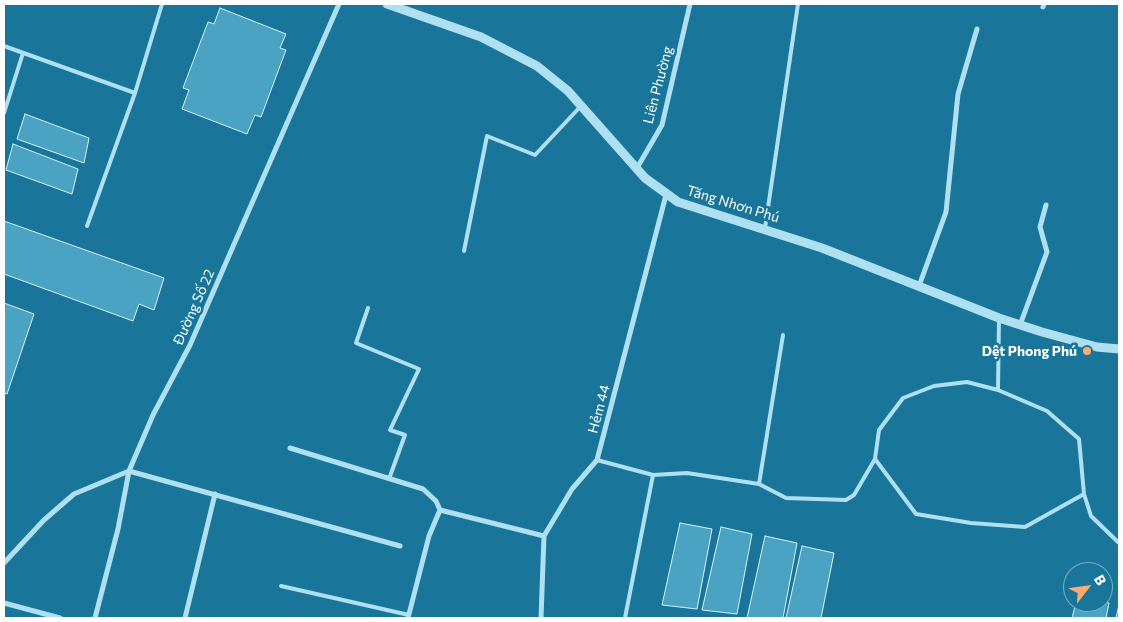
<!DOCTYPE html>
<html>
<head>
<meta charset="utf-8">
<style>
  body { margin:0 }
  #map { position:relative; width:1123px; height:622px; overflow:hidden; background:#19769a; font-family:Commissioner,sans-serif }
  canvas { display:block }
  .frame { position:absolute; inset:0; border:5px solid #fff; pointer-events:none }
  .north { position:absolute; left:1063px; top:562px; width:50px; height:50px; box-sizing:border-box; background:#19769a; border:1px solid #75adc2; border-radius:50%; rotate:60deg; font-size:14px; font-weight:700; line-height:20px; text-align:center; color:#fff }
  .north::after { content:''; display:block; margin:auto; width:18px; height:22px; background:#ffac6e; clip-path:polygon(50% 0,100% 100%,50% 72%,0 100%) }
</style>
</head>
<body>
<div id="map">
<canvas width="1123" height="622"></canvas>
<div class="frame"></div>
<div class="north">B</div>
</div>
<script>
const ctx = document.querySelector('canvas').getContext('2d');
ctx.lineJoin = 'round';
function fill(path, color) { ctx.fillStyle = color; ctx.fill(path, 'evenodd'); }
const poly = rows => new Path2D(rows.map(r => 'M' + r).join(''));
function trace(path, color, width, dash) { ctx.strokeStyle = color; ctx.lineWidth = width; ctx.lineCap = dash ? 'butt' : 'round'; ctx.setLineDash(dash || []); ctx.stroke(path); }
function drawText(font, color, halo, rows, align = 'center') {
  ctx.font = font + ' Commissioner,sans-serif'; ctx.lineWidth = 5; ctx.setLineDash([]); ctx.textBaseline = 'middle'; ctx.strokeStyle = halo; ctx.fillStyle = color; for (const [text, x, y, turn = 0] of rows) {
    ctx.save(); ctx.translate(x, y); ctx.rotate((+turn || 0) * Math.PI / 180); ctx.textAlign = isNaN(turn) ? turn : align; if (halo) ctx.strokeText(text, 0, 0); ctx.fillText(text, 0, 0); ctx.restore();
  }
}
const building = poly([
  [220,8,286,34,280,48,286,50,261,117,255,115,247,134,182,109,189,90,183,88,208,22,214,24,220,8],
  [25,114,89,138,84,163,17,139,25,114],
  [13,144,78,169,72,194,6,170,13,144],
  [4,221,164,278,154,310,139,304,133,321,4,274,4,221],
  [4,303,34,314,7,394,4,393,4,303],
  [680,523,712,529,697,609,662,605,680,523],
  [721,527,752,534,737,614,702,610,721,527],
  [765,536,797,543,783,618,747,618,765,536],
  [802,546,834,553,821,618,786,618,802,546],
  [1103,601,1109,603,1106,618,1072,618,1076,602,1103,601],
  [1119,605,1119,618,1116,618,1119,605]
]);
fill(building, '#4aa3c3');
trace(building, '#d6f2fc', 1);
trace(poly([
  [4,46,135,93],
  [4,113,23,53],
  [87,226,135,93,162,4],
  [765,228,798,4],
  [464,251,487,136,535,155,580,107],
  [368,308,356,343,419,369,390,430,405,435,389,479],
  [998,390,999,318],
  [875,459,916,514,971,523,1025,527,1084,494],
  [597,460,653,475,687,473,759,484,786,498,846,500,854,495,875,459,879,430,903,398,934,386,967,382,998,390,1047,411,1079,439,1084,494,1091,516,1119,543],
  [759,484,783,335],
  [281,586,409,615],
  [625,618,653,475]
]), '#aee0f1', 4);
trace(poly([
  [1043,7,1044,4],
  [637,168,662,125,690,4],
  [919,286,946,212,958,94,977,29],
  [1020,325,1047,252,1040,227,1046,205],
  [290,448,423,489,436,501,440,510],
  [4,563,44,520,74,494,129,471,153,415,190,345,339,4],
  [4,603,60,618],
  [95,618,118,529,129,471,400,546],
  [185,618,215,494],
  [408,618,429,536,440,510,544,536],
  [541,618,544,536,572,489,597,460,666,195]
]), '#aee0f1', 5);
trace(poly([
  [387,4,481,37,537,66,568,91,645,178,678,202,822,248,999,318,1042,332,1097,347,1119,349]
]), '#aee0f1', 9);
for (const [x, y, r, color] of [
  [1087,351,5,"#ffac6e"]
]) { const dot = new Path2D(); dot.arc(x, y, r, 0, 2 * Math.PI); ctx.fillStyle = color; ctx.fill(dot); trace(dot, '#19769a', 2); }
drawText('14px', '#fff', '#19769a', [
  ["Liên Phường",658,85,-75],
  ["Tăng Nhơn Phú",733,204,17],
  ["Đường Số 22",194,307,-66],
  ["Hẻm 44",599,409,-75]
]);
drawText('bold 14px', '#fff', '#19769a', [
  ["Dệt Phong Phú",1077,351]
], 'right');
</script>
</body>
</html>
